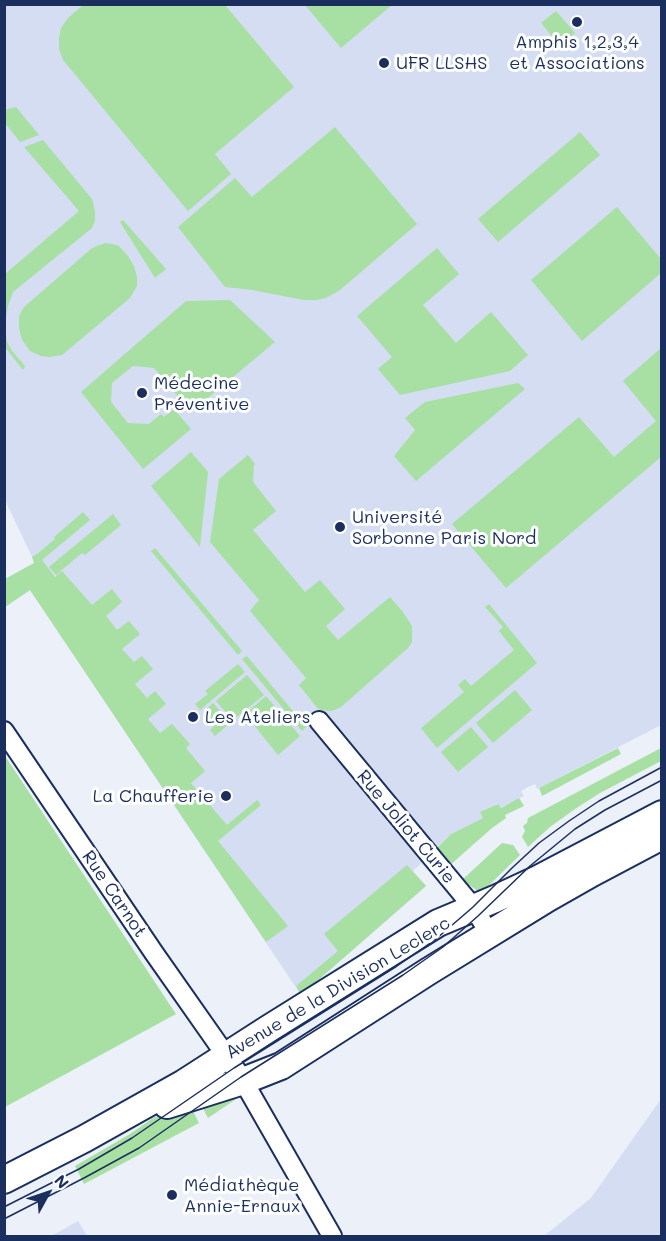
<!DOCTYPE html>
<html>
<head>
<meta charset="utf-8">
<style>
  body { margin:0 }
  #map { position:relative; width:666px; height:1241px; overflow:hidden; background:#ebf0f9; font-family:Mali,sans-serif }
  canvas { display:block }
  .frame { position:absolute; inset:0; border:6px solid #1b2f5e; pointer-events:none }
  .north { position:absolute; left:18px; top:1163px; width:60px; height:60px; -webkit-text-stroke:4px #fff; paint-order:stroke; rotate:50deg; font-size:16px; font-weight:700; line-height:24px; text-align:center; color:#1b2f5e }
  .north::after { content:''; display:block; margin:auto; width:21px; height:27px; background:#1b2f5e; clip-path:polygon(50% 0,100% 100%,50% 72%,0 100%) }
</style>
</head>
<body>
<div id="map">
<canvas width="666" height="1241"></canvas>
<div class="frame"></div>
<div class="north">N</div>
</div>
<script>
const ctx = document.querySelector('canvas').getContext('2d');
ctx.lineJoin = 'round';
function fill(path, color) { ctx.fillStyle = color; ctx.fill(path, 'evenodd'); }
const poly = rows => new Path2D(rows.map(r => 'M' + r).join(''));
function trace(path, color, width, dash) { ctx.strokeStyle = color; ctx.lineWidth = width; ctx.lineCap = dash ? 'butt' : 'round'; ctx.setLineDash(dash || []); ctx.stroke(path); }
function drawText(font, color, halo, rows, align = 'center') {
  ctx.font = font + ' Mali,sans-serif'; ctx.lineWidth = 6; ctx.setLineDash([]); ctx.textBaseline = 'middle'; ctx.strokeStyle = halo; ctx.fillStyle = color; for (const [text, x, y, turn = 0] of rows) {
    ctx.save(); ctx.translate(x, y); ctx.rotate((+turn || 0) * Math.PI / 180); ctx.textAlign = isNaN(turn) ? turn : align; if (halo) ctx.strokeText(text, 0, 0); ctx.fillText(text, 0, 0); ctx.restore();
  }
}
fill(poly([
  [5,5,661,5,661,725,539,788,537,789,535,784,528,787,521,791,524,796,500,808,497,804,481,812,483,818,451,834,413,871,426,886,301,995,30,590,5,607,5,579,35,563,4,498],
  [661,1099,661,1236,544,1236,591,1198],
  [78,1221,87,1236,50,1236,59,1232]
]), '#d4ddf2');
fill(poly([
  [83,5,225,5,294,87,215,154,231,174,188,211,63,60,59,49,59,38,61,28,68,18],
  [305,5,392,5,341,48],
  [556,11,575,33,560,46,541,23],
  [16,107,39,135,20,142,5,123,5,110],
  [335,127,417,224,340,290,326,298,317,300,304,300,252,290,225,287,178,227,235,178,252,197],
  [580,132,600,155,498,242,478,219],
  [43,140,92,199,95,211,95,221,92,228,13,292,8,306,5,324,5,274,79,211,24,147],
  [617,207,661,259,661,273,582,341,531,280],
  [123,220,166,269,155,278,120,222],
  [106,243,113,244,119,246,128,256,134,266,137,277,137,286,130,298,62,355,49,357,41,356,30,351,22,340,19,328,19,316,24,307,91,249,99,245],
  [437,248,459,274,423,305,456,343,491,312,528,355,510,371,400,395,378,369,392,357,357,316],
  [230,300,275,342,191,412,154,368,133,366,112,383,111,402,128,423,149,424,161,414,164,417,174,409,191,429,143,469,81,392,186,301],
  [5,326,7,342,12,351,25,366,24,369,22,369,5,347],
  [661,348,661,457,506,588,452,524,579,417,614,457,656,421,623,381],
  [518,383,525,389,416,481,394,456,415,430,405,418,425,402],
  [191,452,208,472,200,547,151,486],
  [248,455,255,464,254,465,253,482,276,511,253,530,305,592,320,580,345,609,326,626,338,640,390,597,403,612,412,626,412,642,408,648,341,707,332,711,328,711,318,709,299,685,306,678,250,611,259,600,210,542,219,479],
  [83,512,90,520,42,560,55,577,62,571,92,605,112,589,122,602,106,616,117,630,129,621,140,634,122,649,134,662,142,656,153,669,135,684,147,698,155,691,166,704,148,719,160,733,172,724,190,744,186,748,205,771,191,783,227,825,257,800,261,805,218,841,288,926,266,942,30,590,5,607,5,579,34,563,32,557,37,554,55,539,54,537],
  [113,514,121,525,85,555,82,553,56,575,49,567],
  [155,548,242,651,238,655,151,551],
  [489,604,537,663,437,748,421,728,464,692,458,685,465,679,471,686,514,650,499,631,503,627,485,607],
  [247,656,306,727,302,731,242,659],
  [238,664,245,672,200,710,195,704,208,694,205,691],
  [247,675,264,695,233,720,216,701],
  [515,690,532,710,493,743,476,723],
  [266,696,300,736,278,755,245,714],
  [213,703,230,723,215,736,210,730,214,726,203,712],
  [471,727,488,747,458,772,441,752],
  [618,748,621,754,542,796,539,788],
  [661,748,661,761,600,793,575,809,550,827,528,847,522,837,525,831,523,826,527,823,528,818],
  [5,756,176,1014,5,1107],
  [519,798,524,806,505,815,506,818,492,828,449,866,436,849,451,834,483,818,480,812,498,804,501,808],
  [502,843,513,845,520,855,481,893,462,880],
  [407,865,426,886,301,995,296,986,338,951,324,934],
  [233,1094,239,1097,208,1118,199,1101],
  [190,1105,199,1123,84,1184,75,1166,130,1134,153,1118]
]), '#a8e0a4');
const street = poly([
  [319,721,473,907,490,934],
  [4,731,154,953,241,1077,332,1236]
]);
const secondary = poly([
  [167,1105,243,1081,281,1066,429,971,548,898,592,873,662,836],
  [4,1180,84,1139,184,1083,268,1029,438,923,495,899,538,879,662,814]
]);
trace(street, '#1b2f5e', 22);
trace(secondary, '#1b2f5e', 30);
trace(street, '#fff', 18);
trace(secondary, '#fff', 26);
trace(poly([
  [4,1207,79,1169,132,1138,234,1068,397,966,436,939,473,907,512,868,539,843,569,821,599,801,662,767],
  [4,1219,84,1178,139,1148,241,1077,403,975,443,947,478,916,530,866,575,829,605,810,662,780]
]), '#1b2f5e', 1.5);
for (const [x, y, r, color] of [
  [577,22,6,"#1b2f5e"],
  [384,63,6,"#1b2f5e"],
  [142,393,6,"#1b2f5e"],
  [340,527,6,"#1b2f5e"],
  [193,717,6,"#1b2f5e"],
  [226,796,6,"#1b2f5e"],
  [172,1195,6,"#1b2f5e"]
]) { const dot = new Path2D(); dot.arc(x, y, r, 0, 2 * Math.PI); ctx.fillStyle = color; ctx.fill(dot); trace(dot, '#fff', 2); }
drawText('18px', '#1b2f5e', '#fff', [
  ["Amphis 1,2,3,4",577,42,"center"],
  ["et Associations",577,63,"center"],
  ["UFR LLSHS",396,63],
  ["Médecine",154,383],
  ["Préventive",154,404],
  ["Université",352,517],
  ["Sorbonne Paris Nord",352,538],
  ["Les Ateliers",205,717],
  ["La Chaufferie",214,796,"right"],
  ["Médiathèque",184,1185],
  ["Annie-Ernaux",184,1206]
], 'left');
drawText('18px', '#1b2f5e', '#fff', [
  ["Rue Joliot Curie",406,827,50],
  ["Rue Carnot",114,894,56],
  ["Avenue de la Division Leclerc",338,988,-31]
]);
</script>
</body>
</html>
